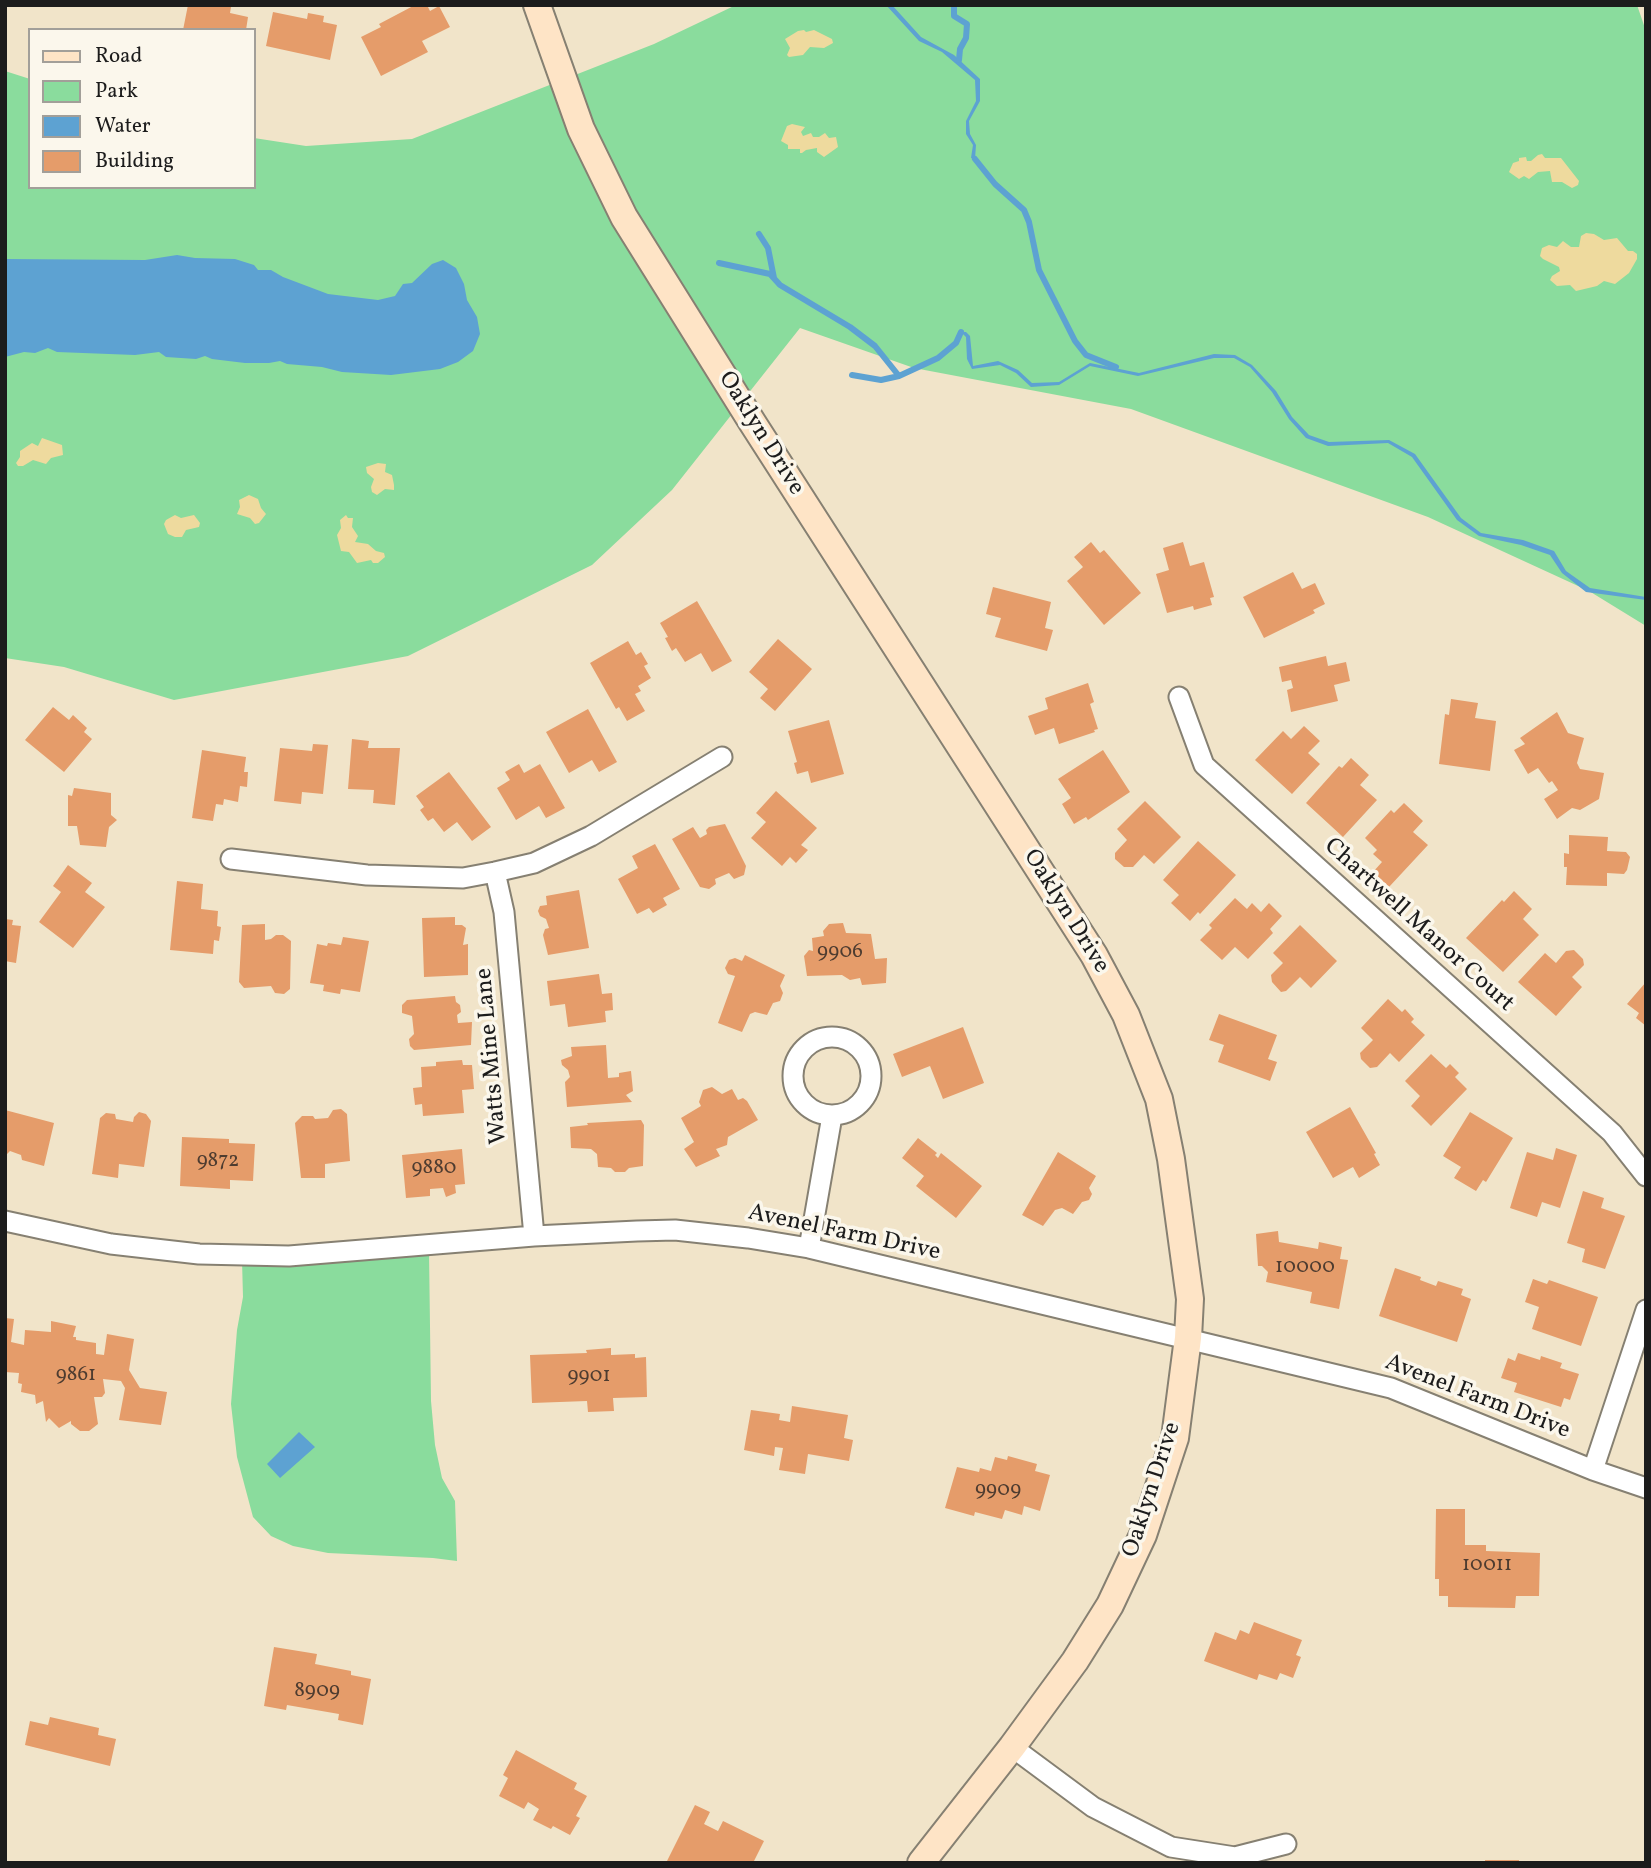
<!DOCTYPE html>
<html>
<head>
<meta charset="utf-8">
<style>
  body { margin:0 }
  #map { position:relative; width:1651px; height:1868px; overflow:hidden; background:#f1e4c9; font-family:Vollkorn,serif }
  canvas { display:block }
  .frame { position:absolute; inset:0; border:7px solid #1c1c1c; pointer-events:none }
  .legend { position:absolute; left:28px; top:28px; width:228px; height:161px; box-sizing:border-box; background:#fbf7ec; border:2px solid #a29f99; margin:0; padding:9px 12px; list-style:none; font-size:21px; color:#1c1c1c }
  .legend li { display:flex; align-items:center; gap:14px; height:35px }
  .legend b { width:35px; border:2px solid #a29f99 }
</style>
</head>
<body>
<div id="map">
<canvas width="1651" height="1868"></canvas>
<div class="frame"></div>
<ul class="legend">
<li><b style="height:9px;background:#fee4c6"></b>Road</li>
<li><b style="height:19px;background:#8adc9d"></b>Park</li>
<li><b style="height:19px;background:#5da2d2"></b>Water</li>
<li><b style="height:19px;background:#e59c6a"></b>Building</li>
</ul>
</div>
<script>
const ctx = document.querySelector('canvas').getContext('2d');
ctx.lineJoin = 'round';
function fill(path, color) { ctx.fillStyle = color; ctx.fill(path, 'evenodd'); }
const poly = rows => new Path2D(rows.map(r => 'M' + r).join(''));
function trace(path, color, width, dash) { ctx.strokeStyle = color; ctx.lineWidth = width; ctx.lineCap = dash ? 'butt' : 'round'; ctx.setLineDash(dash || []); ctx.stroke(path); }
function drawText(font, color, halo, rows, align = 'center') {
  ctx.font = font + ' Vollkorn,serif'; ctx.lineWidth = 7; ctx.setLineDash([]); ctx.textBaseline = 'middle'; ctx.strokeStyle = halo; ctx.fillStyle = color; for (const [text, x, y, turn = 0] of rows) {
    ctx.save(); ctx.translate(x, y); ctx.rotate((+turn || 0) * Math.PI / 180); ctx.textAlign = isNaN(turn) ? turn : align; if (halo) ctx.strokeText(text, 0, 0); ctx.fillText(text, 0, 0); ctx.restore();
  }
}
fill(poly([
  [736,5,1637,5,1646,31,1646,626,1589,591,1428,517,1131,409,914,368,800,328,672,490,592,565,408,656,174,700,64,667,5,658,5,71,30,79,30,187,254,187,254,138,306,146,412,139,654,44],
  [429,1251,431,1401,435,1445,442,1478,455,1501,457,1561,433,1558,328,1553,293,1546,271,1536,253,1517,237,1457,231,1404,237,1330,243,1297,242,1260]
]), '#8adc9d');
fill(poly([
  [804,30,806,32,814,30,832,39,833,43,824,48,810,47,803,55,789,57,787,55,790,48,785,39,798,31],
  [792,124,805,127,801,132,803,136,811,133,813,137,819,137,825,133,829,138,836,137,838,147,824,157,817,152,817,148,806,150,802,153,800,153,800,149,788,149,788,145,781,141,787,126],
  [1542,154,1545,158,1561,158,1579,181,1578,185,1572,188,1562,182,1552,182,1550,171,1538,172,1529,179,1524,176,1519,179,1509,172,1513,163,1519,161,1519,158,1526,157,1527,161,1531,161,1538,155],
  [1586,233,1594,234,1604,240,1617,238,1628,251,1633,251,1637,254,1637,259,1629,273,1615,284,1604,281,1597,286,1576,291,1570,285,1557,286,1550,280,1552,276,1560,271,1559,267,1543,259,1540,256,1542,248,1549,245,1557,247,1563,241,1571,247,1579,247,1581,236],
  [42,438,62,445,63,455,51,458,46,464,33,460,23,466,18,466,16,463,20,457,20,451,32,443,38,446],
  [378,463,386,464,385,472,392,475,394,485,394,490,385,489,377,495,372,492,371,487,374,479,367,473,366,467],
  [249,495,258,499,261,508,266,514,259,523,255,524,250,518,237,514,240,507,239,500],
  [175,515,181,518,194,515,200,523,199,527,186,530,182,537,175,537,168,534,164,524,166,520],
  [346,515,348,518,353,518,352,527,358,536,355,542,368,544,376,551,384,553,385,557,378,563,373,563,371,560,357,563,349,552,341,551,337,535,341,528,340,520]
]), '#eeda9e');
fill(poly([
  [886,5,892,5,921,37,954,55,980,79,980,101,969,121,970,134,976,145,975,159,971,158,973,145,966,134,966,121,976,101,975,80,942,52,919,41],
  [177,255,195,258,235,259,254,265,258,270,271,270,283,277,328,294,378,300,395,296,403,284,412,283,432,264,443,260,456,268,464,284,467,300,477,317,480,334,473,351,458,362,440,369,391,375,342,372,322,367,287,364,280,361,269,363,245,363,212,359,205,356,196,359,166,357,159,352,135,355,57,352,48,348,35,353,24,352,5,357,5,259,145,260],
  [961,332,966,332,970,336,973,366,998,361,1018,370,1032,383,1059,382,1090,363,1139,373,1214,354,1235,355,1252,365,1276,391,1292,417,1309,435,1329,442,1389,440,1415,454,1461,518,1481,533,1523,540,1554,551,1566,571,1590,588,1646,597,1646,600,1586,592,1562,573,1550,555,1521,545,1479,536,1457,520,1412,457,1388,443,1328,446,1306,438,1289,419,1272,392,1250,367,1234,358,1214,358,1138,376,1090,366,1059,385,1031,387,1016,373,1000,365,972,369,967,359,966,337],
  [299,1432,315,1447,280,1478,267,1464]
]), '#5da2d2');
trace(poly([
  [954,5,954,16,967,24,966,38,960,49,959,60],
  [975,159,995,184,1024,210,1029,222,1039,270,1075,341,1086,355,1116,367],
  [759,234,768,248,774,278],
  [719,263,770,274,780,285,850,327,875,346,899,376,938,358,956,343,961,332],
  [852,375,881,380,899,376]
]), '#5da2d2', 6);
fill(poly([
  [188,5,231,7,230,13,248,17,246,30,183,30],
  [415,5,427,5,430,11,439,6,450,27,422,41,428,52,381,76,361,37,381,27,379,24],
  [273,12,307,19,308,13,324,16,323,22,337,25,330,60,266,46],
  [1091,542,1100,553,1104,550,1141,593,1104,625,1067,581,1083,567,1074,557],
  [1183,542,1190,566,1204,562,1214,597,1210,598,1212,605,1194,610,1193,606,1167,613,1156,574,1169,570,1163,548],
  [1293,572,1302,589,1315,583,1325,604,1313,610,1315,613,1264,638,1243,597],
  [993,587,1051,602,1045,628,1053,630,1047,651,995,637,1001,618,986,614],
  [697,601,732,661,712,672,701,653,685,662,676,648,672,651,665,638,668,637,660,623],
  [778,639,812,669,775,711,760,698,768,689,749,672],
  [628,641,636,655,641,652,648,664,644,666,651,678,638,686,641,691,635,694,645,711,627,721,619,707,616,709,590,663],
  [1326,656,1328,666,1346,662,1350,681,1334,685,1338,701,1291,712,1287,690,1293,688,1291,680,1282,682,1279,667],
  [1088,683,1094,702,1090,704,1098,729,1094,730,1095,732,1059,744,1054,728,1035,735,1028,716,1048,709,1045,698],
  [1451,699,1478,703,1475,718,1496,721,1490,771,1439,764,1445,714,1449,715],
  [53,707,69,720,73,715,87,728,84,732,92,739,64,772,25,740],
  [588,709,617,762,599,772,592,760,569,773,546,732],
  [1557,712,1568,733,1584,738,1577,763,1580,769,1604,773,1599,799,1580,810,1572,808,1557,819,1544,799,1558,790,1552,781,1549,783,1538,768,1528,774,1514,750,1525,744,1520,738],
  [829,720,844,774,811,783,808,771,797,774,794,763,797,762,788,731],
  [1304,726,1320,741,1308,753,1320,764,1292,794,1255,760,1283,731,1291,739],
  [352,739,369,741,368,748,400,748,395,805,373,803,374,790,348,789],
  [313,744,328,745,323,794,302,792,301,804,274,801,280,748,312,751],
  [202,750,246,757,244,772,248,772,247,787,240,786,238,802,224,799,223,805,216,804,213,821,192,818],
  [1103,750,1130,792,1088,820,1086,817,1074,824,1062,804,1071,798,1058,779],
  [1351,758,1369,775,1360,785,1377,800,1343,837,1306,803,1339,766,1342,768],
  [519,764,524,773,540,764,565,808,546,818,539,806,516,820,497,788,510,780,505,772],
  [449,772,491,827,472,841,457,822,444,832,433,818,428,821,420,810,424,807,416,796],
  [74,788,111,793,111,815,117,820,109,827,106,847,80,845,77,826,68,826,68,795,72,796],
  [776,791,817,828,801,845,808,850,796,863,790,857,782,866,751,838,766,822,756,813],
  [1145,801,1181,837,1154,864,1144,855,1133,867,1124,867,1115,859,1115,853,1127,840,1117,829],
  [1404,803,1423,821,1413,832,1428,845,1389,887,1373,872,1382,862,1373,854,1377,850,1365,838,1391,810,1394,813],
  [725,824,746,866,744,875,734,879,729,873,715,879,716,884,709,889,700,887,672,839,693,827,700,838,707,834,706,830,709,827],
  [1569,835,1608,837,1607,851,1626,852,1630,857,1627,870,1624,874,1607,873,1607,886,1566,885,1567,867,1564,867,1564,853,1569,854],
  [1198,841,1236,875,1200,914,1198,912,1190,921,1171,903,1179,895,1163,880],
  [655,844,680,889,663,898,667,905,653,913,649,908,637,914,618,879,638,868,632,856],
  [68,865,92,883,85,892,105,907,73,948,39,922,61,892,53,886],
  [177,881,203,884,201,909,218,911,217,926,221,927,219,941,214,940,213,954,170,950],
  [579,890,589,948,548,955,543,935,545,929,549,928,546,919,540,916,538,911,540,906,547,905,546,896],
  [1514,891,1532,909,1523,919,1539,935,1503,972,1466,938,1502,900,1504,902],
  [1235,898,1247,909,1252,903,1261,912,1269,903,1282,916,1270,929,1273,933,1248,959,1235,947,1222,960,1200,940,1212,928,1209,925],
  [455,917,455,925,462,925,466,928,463,945,468,944,468,975,424,977,422,918],
  [5,919,13,920,12,925,21,926,16,963,5,961],
  [843,923,846,933,871,934,875,959,887,958,886,983,862,985,860,978,850,980,842,975,807,976,804,956,809,950,813,951,812,938,824,936,823,931,829,924],
  [265,924,265,940,271,939,276,935,283,935,291,941,290,989,284,994,275,993,271,986,244,988,239,982,242,925],
  [1300,925,1337,961,1311,988,1300,977,1286,991,1281,992,1272,982,1271,975,1283,963,1273,953],
  [343,937,369,941,360,992,341,989,340,994,323,991,324,985,310,983,317,944,327,946,328,943,341,945],
  [1574,950,1583,959,1584,965,1572,977,1582,987,1556,1016,1518,982,1545,953,1556,963,1566,951],
  [745,955,785,975,780,986,783,993,780,1001,773,1003,767,1015,755,1012,750,1014,742,1032,718,1023,735,976,728,974,725,968,729,960,735,958,742,961],
  [599,974,602,994,612,993,613,1010,605,1011,606,1022,568,1027,565,1004,550,1006,547,981],
  [1646,982,1646,1026,1636,1018,1639,1013,1627,1004],
  [455,996,456,1002,460,1005,461,1012,457,1015,458,1023,472,1022,471,1045,414,1050,410,1046,409,1039,414,1034,412,1016,402,1013,402,1005,407,1000],
  [1388,999,1402,1012,1405,1009,1414,1019,1411,1022,1425,1035,1399,1062,1390,1053,1377,1067,1370,1068,1361,1059,1360,1053,1373,1040,1361,1028],
  [1219,1014,1277,1035,1268,1059,1277,1062,1270,1081,1218,1062,1224,1045,1209,1040],
  [963,1027,984,1083,943,1099,930,1066,902,1077,893,1054],
  [606,1045,608,1078,619,1077,619,1073,631,1071,633,1091,626,1095,632,1102,567,1107,565,1082,570,1077,568,1070,562,1065,561,1060,572,1056,571,1047],
  [1431,1054,1446,1068,1450,1064,1459,1073,1455,1077,1467,1089,1431,1126,1411,1106,1420,1096,1405,1081],
  [462,1060,463,1065,472,1065,474,1089,462,1090,464,1113,423,1116,422,1104,415,1105,413,1088,422,1087,421,1067,436,1066,436,1062],
  [712,1087,722,1094,732,1089,738,1100,743,1098,747,1101,758,1120,728,1137,727,1145,716,1149,720,1156,696,1167,684,1149,694,1142,681,1118,701,1106,699,1102,703,1090],
  [1350,1107,1376,1153,1374,1154,1380,1165,1359,1178,1353,1167,1333,1178,1306,1132],
  [341,1109,347,1114,350,1161,325,1164,325,1178,301,1178,295,1123,302,1116,313,1116,315,1119,328,1118,333,1110],
  [5,1110,54,1123,44,1166,22,1160,21,1155,10,1151,5,1156],
  [139,1112,146,1114,151,1121,144,1167,119,1164,118,1178,92,1174,100,1118,106,1113,115,1114,116,1119,133,1122,134,1117],
  [1470,1112,1513,1138,1486,1182,1483,1180,1476,1191,1454,1178,1461,1167,1443,1156],
  [641,1120,644,1125,643,1166,629,1168,625,1172,615,1172,611,1168,598,1167,597,1154,591,1149,571,1148,570,1127,588,1125,587,1123],
  [182,1137,229,1139,229,1143,255,1144,253,1181,230,1180,230,1189,180,1186],
  [918,1138,937,1153,935,1155,938,1158,941,1153,982,1186,956,1218,916,1186,924,1176,902,1158],
  [1556,1148,1577,1155,1560,1208,1542,1202,1537,1217,1510,1208,1527,1152,1553,1160],
  [462,1149,465,1184,455,1185,456,1193,446,1197,443,1188,430,1189,430,1196,406,1198,402,1155],
  [1058,1152,1096,1176,1089,1188,1092,1194,1089,1200,1082,1202,1073,1214,1062,1208,1055,1210,1043,1226,1022,1215],
  [1583,1191,1604,1198,1601,1208,1625,1216,1605,1269,1582,1262,1585,1249,1567,1243],
  [1278,1231,1279,1242,1318,1249,1319,1242,1342,1247,1340,1259,1348,1260,1339,1309,1310,1303,1312,1292,1266,1282,1268,1272,1262,1266,1258,1266,1256,1234],
  [1395,1268,1421,1277,1420,1280,1436,1286,1438,1281,1463,1289,1461,1295,1471,1299,1457,1342,1379,1316],
  [1533,1279,1547,1284,1549,1280,1598,1297,1581,1346,1532,1329,1539,1307,1525,1302],
  [5,1318,14,1319,11,1342,24,1345,25,1330,51,1332,51,1321,76,1326,73,1337,76,1337,76,1340,96,1343,96,1354,104,1355,107,1334,134,1339,129,1370,140,1388,167,1392,161,1425,119,1420,125,1388,121,1381,103,1379,105,1393,102,1397,94,1397,98,1424,89,1431,80,1431,71,1424,71,1421,59,1428,49,1418,46,1422,43,1401,36,1404,35,1395,21,1392,22,1384,18,1383,19,1373,5,1372],
  [611,1348,611,1355,635,1354,635,1358,646,1357,647,1397,613,1398,614,1411,588,1412,587,1401,532,1403,530,1355,587,1353,586,1350],
  [1518,1353,1540,1360,1541,1356,1562,1363,1560,1368,1579,1374,1570,1400,1564,1398,1561,1407,1514,1392,1517,1383,1501,1378,1508,1358,1515,1361],
  [792,1406,848,1415,844,1438,853,1440,849,1461,808,1454,805,1474,779,1470,783,1448,775,1447,774,1456,744,1450,751,1410,780,1414,779,1420,790,1422],
  [1008,1456,1037,1464,1035,1471,1050,1475,1040,1511,1024,1506,1022,1515,1005,1510,1002,1519,975,1512,974,1516,945,1508,957,1467,979,1472,980,1468,991,1471,995,1457,1007,1460],
  [1436,1509,1465,1509,1465,1545,1486,1545,1486,1551,1540,1553,1539,1596,1516,1596,1515,1608,1448,1607,1448,1596,1439,1596,1439,1579,1435,1579],
  [1254,1622,1302,1640,1296,1655,1301,1657,1293,1678,1280,1673,1277,1680,1259,1674,1257,1680,1204,1661,1215,1632,1236,1640,1240,1630,1249,1634],
  [274,1647,317,1654,315,1664,351,1671,351,1675,371,1679,363,1725,338,1720,339,1714,287,1705,286,1710,264,1706],
  [50,1717,99,1728,98,1735,116,1739,110,1766,25,1745,30,1721,48,1725],
  [516,1750,577,1783,574,1789,587,1796,576,1816,580,1818,570,1835,553,1826,551,1829,533,1820,539,1809,528,1802,524,1809,499,1796,508,1778,503,1775],
  [695,1805,710,1812,704,1824,718,1831,723,1821,764,1841,753,1863,666,1863],
  [1485,1860,1519,1860,1519,1863,1485,1863]
]), '#e59c6a');
const street = poly([
  [1179,697,1204,765,1612,1133,1646,1176],
  [231,859,367,875,463,878,495,872,534,863,591,836,722,757],
  [495,872,504,912,534,1236],
  '793 1076a39 39 0 1 1 78 0a39 39 0 1 1-78 0Z',
  [5,1221,111,1244,199,1254,289,1256,534,1236,637,1231,675,1230,748,1238,809,1248,1391,1388,1593,1470,1646,1488],
  [809,1248,832,1116],
  [1593,1470,1646,1310],
  [1012,1747,1093,1807,1171,1847,1235,1857,1286,1844]
]);
const secondary = poly([
  [537,5,581,129,624,217,752,422,1094,955,1126,1015,1159,1099,1171,1159,1190,1299,1188,1338,1175,1438,1143,1535,1110,1605,1075,1661,1012,1747,921,1863]
]);
trace(street, '#868072', 23);
trace(secondary, '#868072', 30);
trace(street, '#fff', 19);
trace(secondary, '#fee4c6', 26);
drawText('21px', '#4e3c30', null, [
  ["9906",840,953],
  ["9872",218,1162],
  ["9880",434,1169],
  ["10000",1305,1268],
  ["9861",76,1376],
  ["9901",589,1377],
  ["9909",998,1491],
  ["10011",1487,1566],
  ["8909",317,1692]
]);
drawText('24px', '#1c1c1c', '#fbf7ec', [
  ["Oaklyn Drive",760,434,58],
  ["Oaklyn Drive",1065,912,58],
  ["Chartwell Manor Court",1418,926,42],
  ["Watts Mine Lane",493,1056,-95],
  ["Avenel Farm Drive",844,1234,12],
  ["Avenel Farm Drive",1477,1398,21],
  ["Oaklyn Drive",1153,1490,-72]
]);
</script>
</body>
</html>
